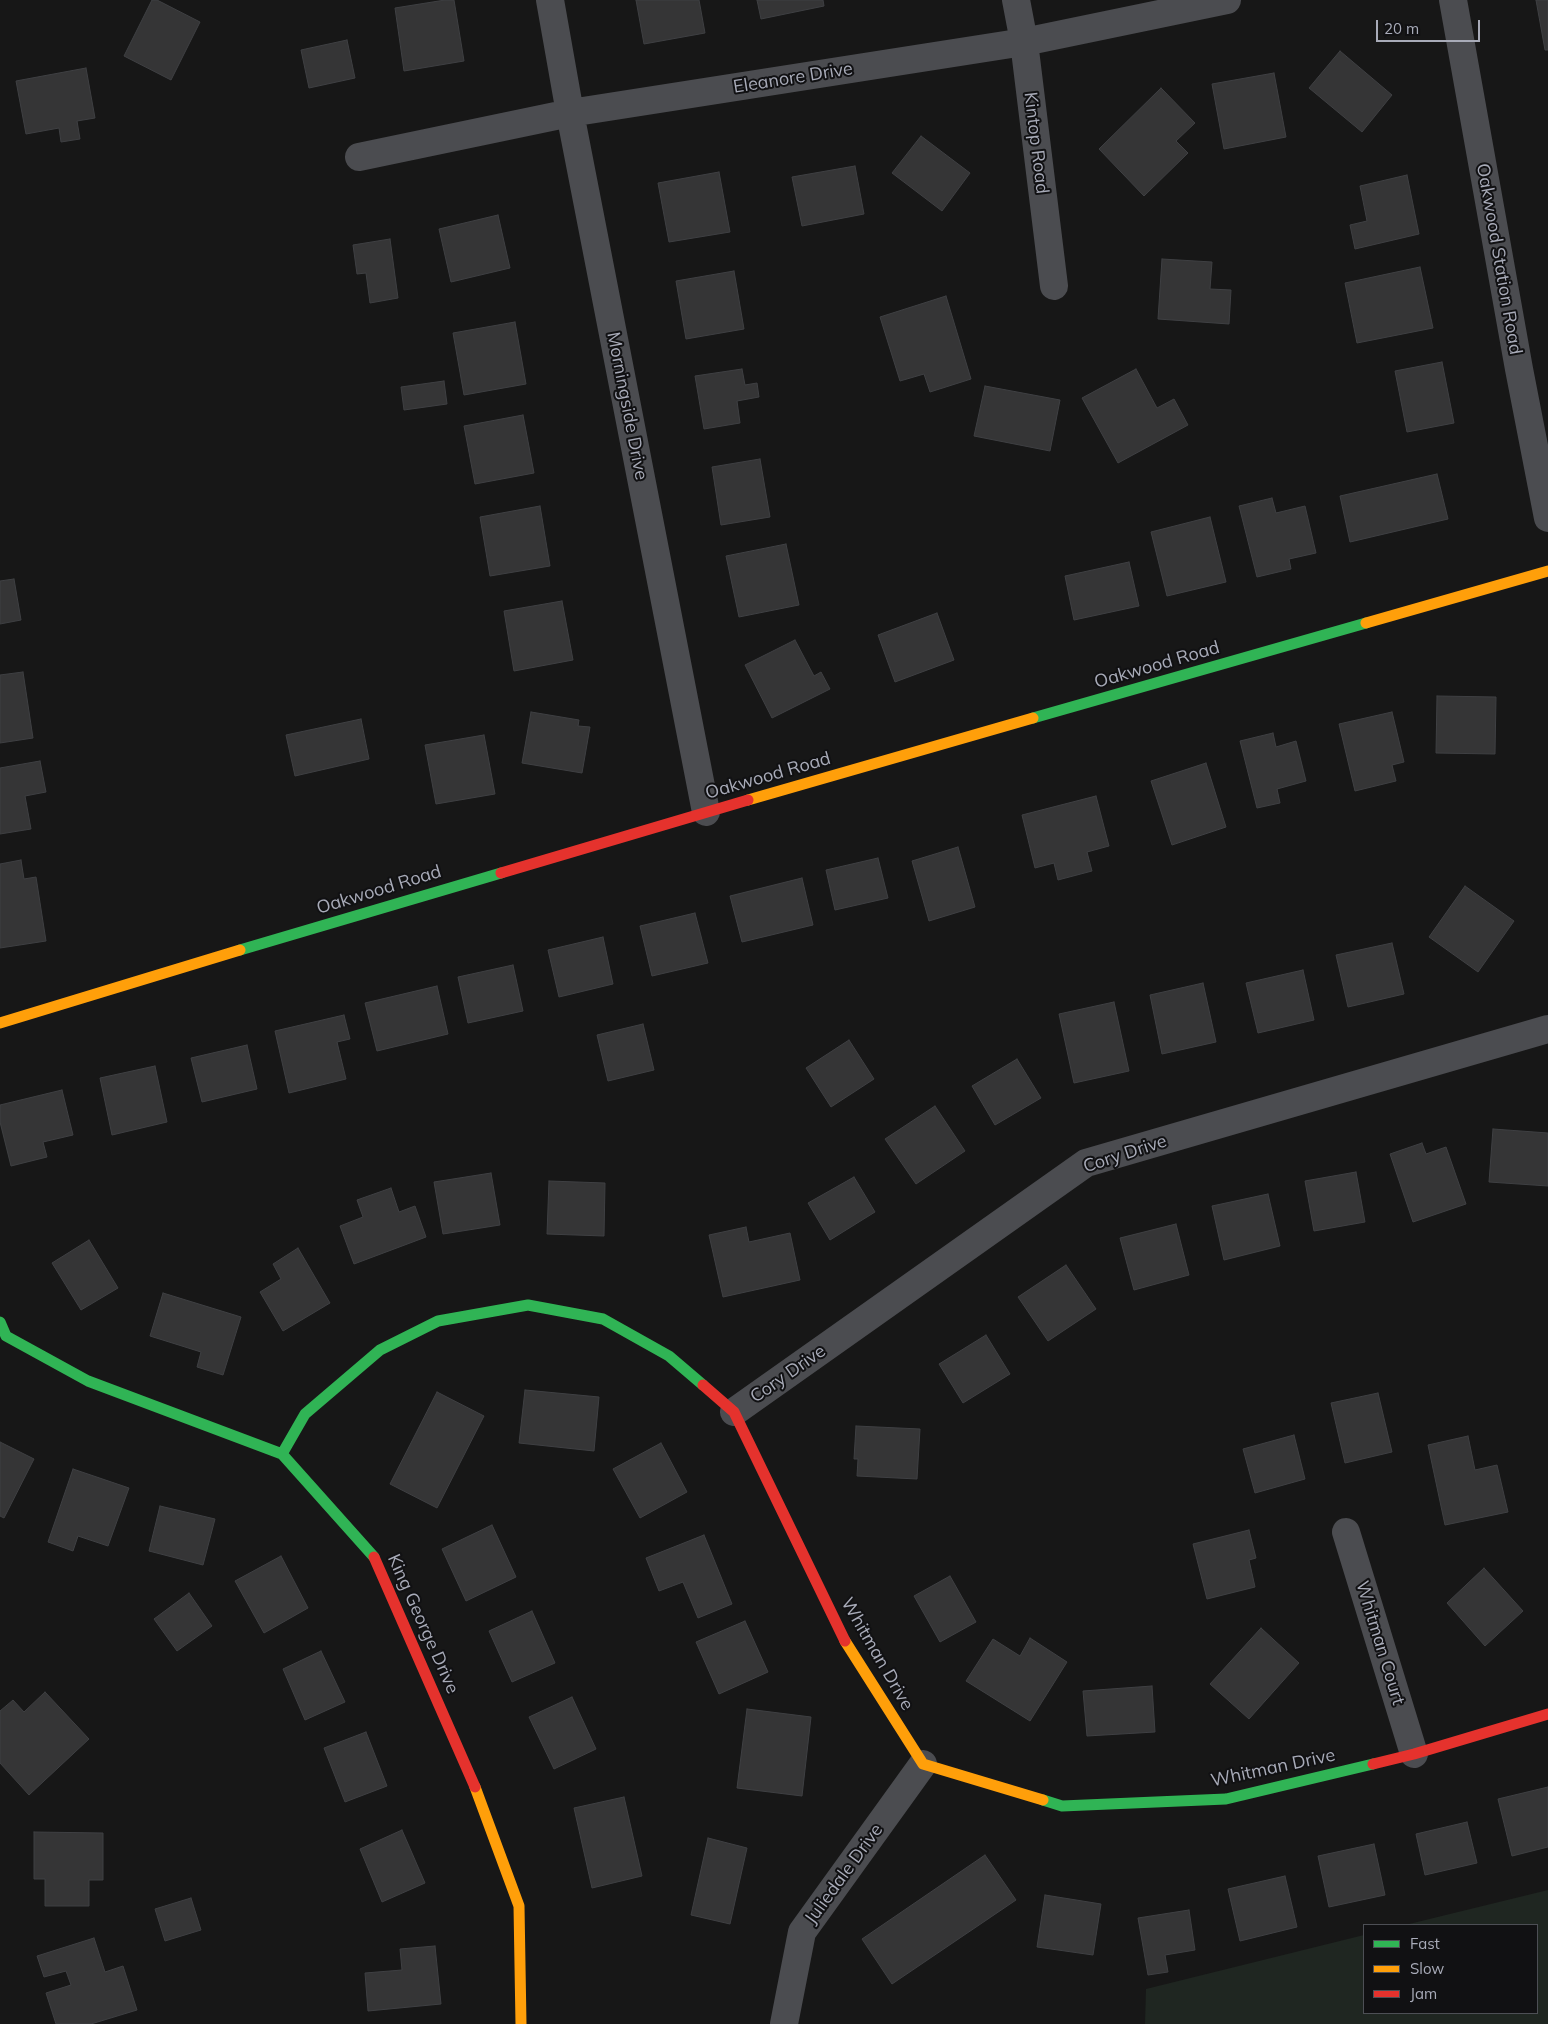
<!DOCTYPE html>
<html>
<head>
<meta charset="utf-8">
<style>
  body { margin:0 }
  #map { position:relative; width:1548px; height:2024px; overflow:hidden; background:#171717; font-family:Mulish,sans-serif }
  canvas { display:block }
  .legend { position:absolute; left:1363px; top:1924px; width:175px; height:90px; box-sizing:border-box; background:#111113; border:1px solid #4d4f55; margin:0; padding:6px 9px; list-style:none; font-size:15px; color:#a8abb8 }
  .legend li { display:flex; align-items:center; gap:10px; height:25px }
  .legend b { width:25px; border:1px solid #4d4f55 }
  .scale { position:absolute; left:1376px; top:20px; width:104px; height:22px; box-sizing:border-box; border:2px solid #a8abb8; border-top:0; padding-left:6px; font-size:15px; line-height:18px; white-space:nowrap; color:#a8abb8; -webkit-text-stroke:4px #111113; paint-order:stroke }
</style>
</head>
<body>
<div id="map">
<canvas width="1548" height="2024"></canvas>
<ul class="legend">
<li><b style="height:6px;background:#30b455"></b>Fast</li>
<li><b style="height:6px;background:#ff9f0a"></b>Slow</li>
<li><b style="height:6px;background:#e5322d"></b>Jam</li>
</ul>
<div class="scale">20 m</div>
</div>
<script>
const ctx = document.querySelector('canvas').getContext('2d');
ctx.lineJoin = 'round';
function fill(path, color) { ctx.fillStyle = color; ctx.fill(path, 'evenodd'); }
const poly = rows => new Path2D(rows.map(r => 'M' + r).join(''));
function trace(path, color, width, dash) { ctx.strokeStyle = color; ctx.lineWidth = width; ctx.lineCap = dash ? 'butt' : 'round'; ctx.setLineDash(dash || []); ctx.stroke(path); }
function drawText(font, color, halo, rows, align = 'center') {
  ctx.font = font + ' Mulish,sans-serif'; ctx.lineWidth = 4; ctx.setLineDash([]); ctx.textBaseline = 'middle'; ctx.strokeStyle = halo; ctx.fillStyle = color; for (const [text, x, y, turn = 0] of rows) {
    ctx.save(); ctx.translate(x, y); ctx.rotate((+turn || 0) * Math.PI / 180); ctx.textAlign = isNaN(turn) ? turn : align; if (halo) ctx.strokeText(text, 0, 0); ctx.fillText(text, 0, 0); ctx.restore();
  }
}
fill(poly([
  [1548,1890,1548,2024,1145,2024,1146,1989,1364,1935,1364,2013,1537,2013,1537,1925,1405,1925]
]), '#1f2621');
const building = poly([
  [152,0,157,0,200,22,171,80,124,56,152,0],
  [445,0,454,0,464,61,404,71,395,8,445,0],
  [636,0,699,0,705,33,644,44,636,0],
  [757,0,823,0,824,6,761,19,757,0],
  [1536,0,1548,0,1548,50,1545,50,1536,0],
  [347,40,355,78,309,88,301,50,347,40],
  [1340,51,1392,95,1362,132,1309,88,1340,51],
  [86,68,95,118,77,121,80,139,61,142,59,128,26,134,16,81,86,68],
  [1274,73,1286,137,1224,149,1212,84,1274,73],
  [1161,88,1195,123,1176,141,1188,153,1144,196,1099,149,1161,88],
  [921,136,970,173,942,211,892,173,921,136],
  [855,166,864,214,802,226,792,177,855,166],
  [719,172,730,232,669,242,658,183,719,172],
  [1407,175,1419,234,1355,249,1350,225,1367,221,1360,186,1407,175],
  [498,215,510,268,451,282,439,229,498,215],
  [390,239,398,298,370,303,366,273,357,274,353,245,390,239],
  [1162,259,1212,262,1210,289,1231,290,1229,324,1158,319,1162,259],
  [1420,267,1433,328,1357,343,1345,283,1420,267],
  [734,271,744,329,686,339,676,281,734,271],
  [946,296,971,379,930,392,924,374,900,381,880,317,946,296],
  [515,322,526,384,464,395,453,333,515,322],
  [1442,362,1454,423,1407,432,1395,371,1442,362],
  [742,369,745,385,757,383,759,397,737,401,740,423,704,429,695,376,742,369],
  [1136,369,1157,408,1174,399,1188,425,1118,463,1082,398,1136,369],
  [444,381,447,404,404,410,401,387,444,381],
  [985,386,1060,400,1050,451,974,436,985,386],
  [523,415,534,473,475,484,464,426,523,415],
  [760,459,770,517,721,525,712,467,760,459],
  [1437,474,1448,519,1350,542,1340,496,1437,474],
  [1272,498,1276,513,1305,506,1316,553,1289,559,1291,569,1257,577,1239,506,1272,498],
  [540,506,550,566,490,576,480,517,540,506],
  [1210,517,1226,582,1167,596,1151,532,1210,517],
  [786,544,799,605,739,617,726,556,786,544],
  [1129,562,1139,606,1074,620,1065,576,1129,562],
  [14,579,21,620,0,624,0,581,14,579],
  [562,601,573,660,514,671,504,611,562,601],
  [937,613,954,660,895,682,878,635,937,613],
  [795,640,814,676,821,672,830,689,772,718,745,665,795,640],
  [23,672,33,738,0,743,0,675,23,672],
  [1437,696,1496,697,1495,754,1436,753,1437,696],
  [531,712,579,720,578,726,590,727,582,773,522,763,531,712],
  [1392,712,1404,762,1392,765,1396,781,1355,791,1339,724,1392,712],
  [361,719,369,759,295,776,286,735,361,719],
  [1273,733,1276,747,1296,741,1306,781,1277,789,1280,803,1257,808,1240,741,1273,733],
  [484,735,495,794,436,804,425,745,484,735],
  [40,761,46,792,25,796,31,829,0,834,0,768,40,761],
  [1206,763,1226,827,1172,845,1151,781,1206,763],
  [1096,796,1109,846,1087,852,1092,871,1058,880,1054,863,1035,868,1022,815,1096,796],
  [958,847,975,907,929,921,912,861,958,847],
  [878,858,888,898,835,910,826,870,878,858],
  [21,860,24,879,36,877,46,941,0,948,0,864,21,860],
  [802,878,813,925,742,942,730,896,802,878],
  [1465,886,1514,921,1478,972,1429,937,1465,886],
  [695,913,708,963,652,976,640,926,695,913],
  [603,937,613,984,559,997,548,950,603,937],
  [1392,943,1404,994,1348,1007,1336,955,1392,943],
  [513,965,523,1011,468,1023,458,977,513,965],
  [1303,970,1314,1020,1258,1033,1246,983,1303,970],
  [1203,983,1216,1042,1162,1054,1150,995,1203,983],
  [437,986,448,1034,377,1051,365,1003,437,986],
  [1114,1002,1129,1071,1074,1083,1059,1014,1114,1002],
  [344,1015,350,1039,337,1042,346,1079,289,1093,275,1031,344,1015],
  [643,1024,654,1070,608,1081,597,1035,643,1024],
  [849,1040,874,1079,831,1107,806,1068,849,1040],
  [247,1045,257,1089,202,1102,191,1058,247,1045],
  [1017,1059,1041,1098,995,1125,972,1086,1017,1059],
  [155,1066,167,1122,112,1135,100,1078,155,1066],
  [62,1090,73,1135,43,1142,47,1157,11,1166,0,1122,0,1105,62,1090],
  [935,1106,965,1151,916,1184,885,1139,935,1106],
  [1493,1129,1548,1133,1548,1186,1489,1182,1493,1129],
  [1422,1143,1426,1154,1446,1147,1466,1204,1413,1222,1390,1154,1422,1143],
  [1356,1172,1365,1222,1314,1231,1305,1181,1356,1172],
  [491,1173,500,1225,443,1234,434,1182,491,1173],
  [854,1177,875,1212,830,1240,808,1203,854,1177],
  [549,1181,605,1183,604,1236,547,1234,549,1181],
  [391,1188,399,1212,415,1206,426,1237,354,1264,340,1226,363,1217,357,1200,391,1188],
  [1268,1194,1280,1246,1224,1260,1212,1206,1268,1194],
  [1176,1224,1189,1275,1134,1290,1120,1238,1176,1224],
  [746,1227,749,1242,790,1233,800,1280,723,1297,709,1235,746,1227],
  [89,1240,118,1288,81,1310,52,1263,89,1240],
  [298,1248,330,1303,283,1331,260,1292,281,1279,273,1264,298,1248],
  [1066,1265,1096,1309,1048,1341,1018,1297,1066,1265],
  [163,1293,241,1317,223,1375,197,1367,201,1352,150,1336,163,1293],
  [986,1335,1010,1374,963,1403,939,1364,986,1335],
  [525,1390,599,1397,594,1451,519,1443,525,1390],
  [437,1392,484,1416,437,1508,390,1484,437,1392],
  [1378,1393,1392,1452,1345,1463,1331,1403,1378,1393],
  [856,1426,920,1429,917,1479,857,1476,858,1459,854,1459,856,1426],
  [1294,1435,1305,1479,1255,1493,1243,1449,1294,1435],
  [1468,1436,1475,1470,1497,1465,1508,1512,1445,1525,1428,1445,1468,1436],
  [0,1442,34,1459,4,1518,0,1516,0,1442],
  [661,1443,687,1492,640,1518,613,1469,661,1443],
  [73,1469,129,1488,108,1546,78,1536,73,1551,48,1542,73,1469],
  [160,1506,215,1519,203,1565,149,1551,160,1506],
  [492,1525,516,1577,466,1601,442,1549,492,1525],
  [1249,1530,1256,1558,1249,1560,1255,1587,1207,1599,1193,1544,1249,1530],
  [704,1535,732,1604,698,1618,683,1582,659,1591,646,1558,704,1535],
  [281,1556,308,1608,264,1633,235,1581,281,1556],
  [1484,1568,1523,1611,1485,1646,1447,1603,1484,1568],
  [950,1576,976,1622,940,1642,914,1596,950,1576],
  [189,1593,212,1626,177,1651,154,1619,189,1593],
  [532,1611,555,1663,512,1682,489,1631,532,1611],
  [745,1621,768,1672,719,1694,696,1642,745,1621],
  [1261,1628,1299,1663,1249,1719,1210,1684,1261,1628],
  [1030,1638,1067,1662,1030,1721,966,1681,993,1639,1020,1656,1030,1638],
  [321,1651,345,1702,305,1720,283,1669,321,1651],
  [1152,1686,1155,1732,1087,1736,1083,1691,1152,1686],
  [45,1692,89,1739,29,1795,0,1763,0,1711,13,1700,24,1712,45,1692],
  [572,1697,596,1749,554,1769,529,1717,572,1697],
  [747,1709,811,1717,802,1796,737,1788,747,1709],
  [366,1732,387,1786,345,1802,324,1748,366,1732],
  [1548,1787,1548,1847,1512,1856,1498,1799,1548,1787],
  [624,1797,642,1876,592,1888,574,1808,624,1797],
  [1467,1822,1477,1863,1425,1875,1416,1834,1467,1822],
  [402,1830,425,1883,382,1902,360,1849,402,1830],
  [34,1832,103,1833,103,1880,89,1880,89,1906,45,1906,45,1879,34,1879,34,1832],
  [708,1838,747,1848,730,1924,691,1915,708,1838],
  [1374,1844,1385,1895,1329,1907,1318,1856,1374,1844],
  [985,1855,1016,1900,892,1984,862,1939,985,1855],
  [1285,1876,1297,1927,1240,1941,1228,1889,1285,1876],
  [1045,1895,1101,1904,1093,1955,1037,1947,1045,1895],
  [191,1898,201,1930,165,1941,155,1909,191,1898],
  [1189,1910,1195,1950,1165,1955,1168,1972,1148,1975,1138,1918,1189,1910],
  [94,1938,105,1972,123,1966,137,2010,91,2024,56,2024,46,1993,71,1985,66,1971,44,1977,37,1956,94,1938],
  [435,1946,441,2004,368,2011,365,1973,402,1970,400,1949,435,1946]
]);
fill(building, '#353536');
trace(building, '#3f4043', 1);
trace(poly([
  [550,0,570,113,706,812],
  [1016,0,1024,42,1054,286],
  [1453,0,1519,369,1548,518],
  [359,157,570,113,1024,42,1227,0],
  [734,1412,1086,1163,1548,1029],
  [1346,1532,1414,1754],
  [784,2024,802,1932,923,1764]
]), '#4b4c50', 28);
trace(poly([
  [1033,718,1366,623],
  [240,950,501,873],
  [0,1322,6,1336,88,1381,282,1454,374,1557],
  [282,1454,305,1414,380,1350,438,1321,528,1305,603,1319,669,1356,703,1385],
  [1043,1800,1062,1806,1226,1799,1373,1764]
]), '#30b455', 11);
trace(poly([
  [1366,623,1548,571],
  [748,800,1033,718],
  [0,1023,240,950],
  [845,1641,923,1764,1043,1800],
  [475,1787,519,1906,521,2024]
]), '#ff9f0a', 11);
trace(poly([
  [501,873,748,800],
  [703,1385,734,1412,845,1641],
  [374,1557,475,1787],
  [1373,1764,1414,1754,1548,1714]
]), '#e5322d', 11);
drawText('18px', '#a8abb8', '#111113', [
  ["Eleanore Drive",793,78,-9],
  ["Kintop Road",1036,143,83],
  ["Oakwood Station Road",1499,259,80],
  ["Morningside Drive",627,406,79],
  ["Oakwood Road",1157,665,-16],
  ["Oakwood Road",768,776,-16],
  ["Oakwood Road",379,890,-17],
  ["Cory Drive",1125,1154,-18],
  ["Cory Drive",788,1374,-35],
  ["King George Drive",423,1624,66],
  ["Whitman Court",1380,1643,73],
  ["Whitman Drive",877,1654,60],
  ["Whitman Drive",1273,1768,-12],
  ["Juliedale Drive",844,1874,-54]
]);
</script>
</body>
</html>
